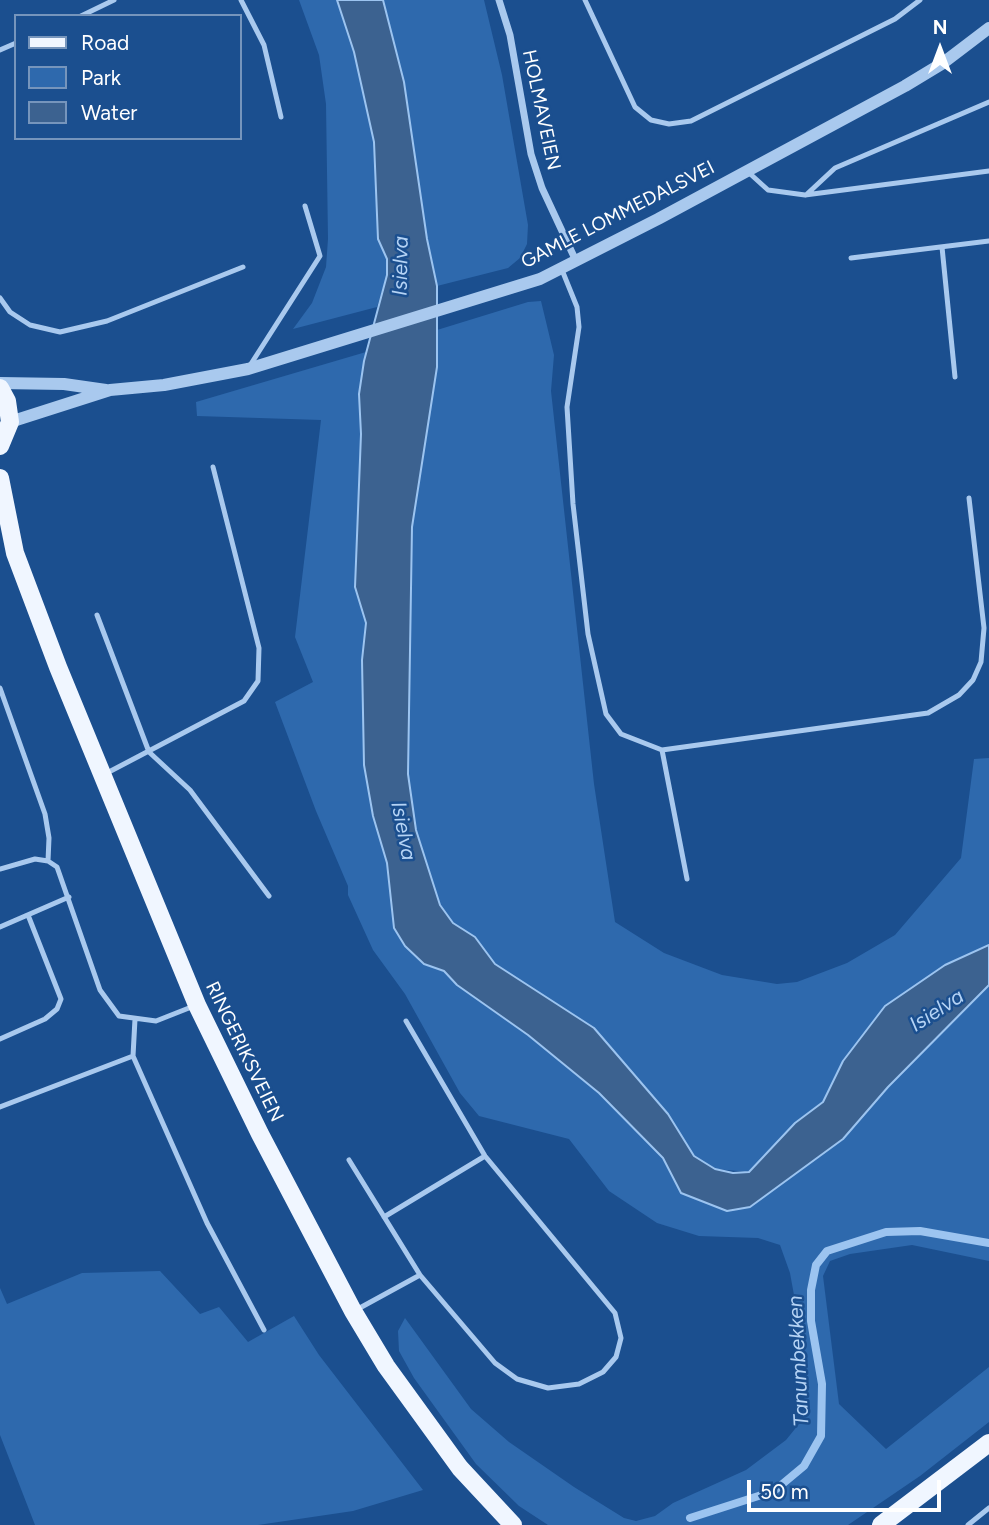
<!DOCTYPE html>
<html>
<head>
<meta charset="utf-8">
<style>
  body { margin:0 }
  #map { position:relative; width:989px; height:1525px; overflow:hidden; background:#1b4f8f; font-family:Figtree,sans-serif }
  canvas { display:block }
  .legend { position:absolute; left:14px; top:14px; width:228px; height:126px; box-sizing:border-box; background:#1b4f8f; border:2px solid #7695bc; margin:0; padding:9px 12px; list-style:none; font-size:21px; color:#fff }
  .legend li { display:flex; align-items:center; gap:14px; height:35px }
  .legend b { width:35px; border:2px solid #7695bc }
  .north { position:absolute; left:905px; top:14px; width:70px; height:70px; -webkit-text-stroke:5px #1b4f8f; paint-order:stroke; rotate:0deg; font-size:19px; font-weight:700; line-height:28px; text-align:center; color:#fff }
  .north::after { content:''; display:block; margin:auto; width:24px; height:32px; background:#fff; clip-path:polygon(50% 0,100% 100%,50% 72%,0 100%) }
  .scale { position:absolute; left:747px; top:1480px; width:194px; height:32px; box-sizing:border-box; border:4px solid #fff; border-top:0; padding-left:9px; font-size:21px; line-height:24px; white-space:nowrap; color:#fff; -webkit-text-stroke:5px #1b4f8f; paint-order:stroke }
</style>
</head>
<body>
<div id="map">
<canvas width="989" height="1525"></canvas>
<ul class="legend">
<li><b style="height:9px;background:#f0f6ff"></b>Road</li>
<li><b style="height:19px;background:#2e69ad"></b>Park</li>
<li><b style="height:19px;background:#3c6290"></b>Water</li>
</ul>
<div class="north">N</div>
<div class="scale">50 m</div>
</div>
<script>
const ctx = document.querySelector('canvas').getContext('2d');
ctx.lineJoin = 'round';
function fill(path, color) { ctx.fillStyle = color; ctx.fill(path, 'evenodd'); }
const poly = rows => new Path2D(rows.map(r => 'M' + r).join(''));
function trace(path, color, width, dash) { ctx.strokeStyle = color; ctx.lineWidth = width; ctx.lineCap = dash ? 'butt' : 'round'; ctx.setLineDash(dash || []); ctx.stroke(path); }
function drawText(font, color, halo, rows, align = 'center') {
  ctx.font = font + ' Figtree,sans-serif'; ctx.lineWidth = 5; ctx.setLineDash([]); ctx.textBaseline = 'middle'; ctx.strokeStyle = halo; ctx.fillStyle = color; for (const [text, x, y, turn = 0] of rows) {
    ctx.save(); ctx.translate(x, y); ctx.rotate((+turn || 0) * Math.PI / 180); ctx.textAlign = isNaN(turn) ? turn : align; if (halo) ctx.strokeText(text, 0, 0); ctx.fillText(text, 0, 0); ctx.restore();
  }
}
fill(poly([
  [299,0,337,0,354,52,374,142,378,239,387,259,387,275,377,307,293,329,312,303,326,267,328,239,326,104,319,55],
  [383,0,484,0,502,75,528,225,527,244,520,258,508,268,437,286,427,239,404,82],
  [541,301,554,355,551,391,594,784,615,922,664,953,722,975,777,984,797,982,847,963,895,935,961,858,974,759,989,758,989,945,885,1006,843,1061,823,1102,795,1123,749,1172,715,1169,694,1156,668,1114,594,1028,495,964,475,937,453,923,440,905,416,830,408,775,412,527,434,388,437,330,528,302],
  [366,352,359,394,361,434,355,587,366,623,362,660,364,765,373,816,387,863,394,928,424,964,444,971,457,985,528,1035,599,1093,663,1158,681,1193,727,1211,750,1207,843,1139,888,1087,989,985,989,1261,912,1245,850,1254,830,1261,823,1276,839,1404,886,1449,989,1367,989,1422,920,1476,848,1525,548,1525,519,1506,476,1464,414,1378,399,1351,398,1331,405,1318,471,1409,509,1442,574,1487,624,1518,636,1521,655,1516,673,1503,746,1470,786,1440,803,1419,805,1387,801,1334,790,1273,780,1245,758,1238,699,1236,657,1223,609,1191,569,1139,479,1116,460,1093,405,994,373,950,348,895,348,886,316,811,275,702,313,682,295,637,321,420,197,416,196,402],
  [160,1271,200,1314,219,1307,248,1342,294,1316,319,1355,423,1490,353,1511,258,1525,35,1525,0,1435,0,1288,7,1304,82,1273]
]), '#2e69ad');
const water = poly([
  [337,0,383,0,404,82,427,239,437,286,437,367,412,527,408,774,416,830,440,905,453,923,475,937,495,964,594,1028,668,1114,694,1156,715,1169,733,1173,749,1172,795,1123,823,1102,843,1061,885,1006,945,965,989,945,989,985,888,1087,843,1139,750,1207,727,1211,681,1193,663,1158,599,1093,528,1035,457,985,444,971,424,964,405,946,394,928,387,863,373,816,364,765,362,660,366,623,355,587,361,434,359,394,364,361,387,275,387,259,378,239,374,142,354,52,337,0]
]);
fill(water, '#3c6290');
trace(water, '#9cc4f0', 2);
trace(poly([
  [690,1518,774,1491,804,1466,821,1436,822,1384,811,1321,811,1290,816,1265,827,1251,886,1232,920,1231,989,1243]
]), '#9cc4f0', 8);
trace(poly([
  [241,0,264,45,281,117],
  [585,0,635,107,651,120,669,124,691,121,895,19,920,0],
  [81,16,114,0],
  [0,50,16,43],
  [747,171,768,190,805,195,989,171],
  [806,195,835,168,989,102],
  [942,247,955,377],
  [851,258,989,241],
  [562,270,577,307,579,327,567,407,573,504,588,634,606,714,621,734,662,750,928,713,959,695,973,680,981,662,984,628,969,498],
  [0,298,10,312,30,325,60,332,107,321,243,267],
  [249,367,320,256,305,206],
  [97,615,149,752,190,790,269,896],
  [0,688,45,814,49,838,48,861],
  [662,750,687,879],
  [105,774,244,701,258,681,259,648,213,467],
  [0,869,35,859,48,861,57,867,100,990,119,1016,156,1021,194,1006],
  [0,927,69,897],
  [135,1019,133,1056,207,1223,264,1330],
  [0,1039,45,1019,57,1009,61,999,28,915],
  [0,1107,133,1056],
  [349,1160,420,1275,495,1363,517,1379,548,1388,579,1384,603,1372,616,1357,621,1338,615,1313,485,1156,406,1021],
  [384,1217,485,1156],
  [356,1310,420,1275],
  [968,1525,989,1508]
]), '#a9c9ee', 5);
trace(poly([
  [499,0,510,35,531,154,542,188,576,261]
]), '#a9c9ee', 7);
trace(poly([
  [0,383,64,384,106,390],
  [10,422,110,390,164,385,248,369,540,279,658,219,905,86,943,63,989,28]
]), '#a9c9ee', 12);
trace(poly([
  [0,388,7,401,10,422,0,446],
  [0,478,15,553,58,667,197,1005,260,1134,353,1311,386,1366,460,1468,513,1525],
  [881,1525,989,1443]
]), '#f0f6ff', 18);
drawText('19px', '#fff', '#1b4f8f', [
  ["HOLMAVEIEN",541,110,78],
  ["GAMLE LOMMEDALSVEI",618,215,-27],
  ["RINGERIKSVEIEN",244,1052,64]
]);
drawText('italic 21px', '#b5d3f5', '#1b4f8f', [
  ["Isielva",401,266,-89],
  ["Isielva",403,831,79],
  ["Isielva",937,1011,-33],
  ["Tanumbekken",799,1361,-93]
]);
</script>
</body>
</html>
